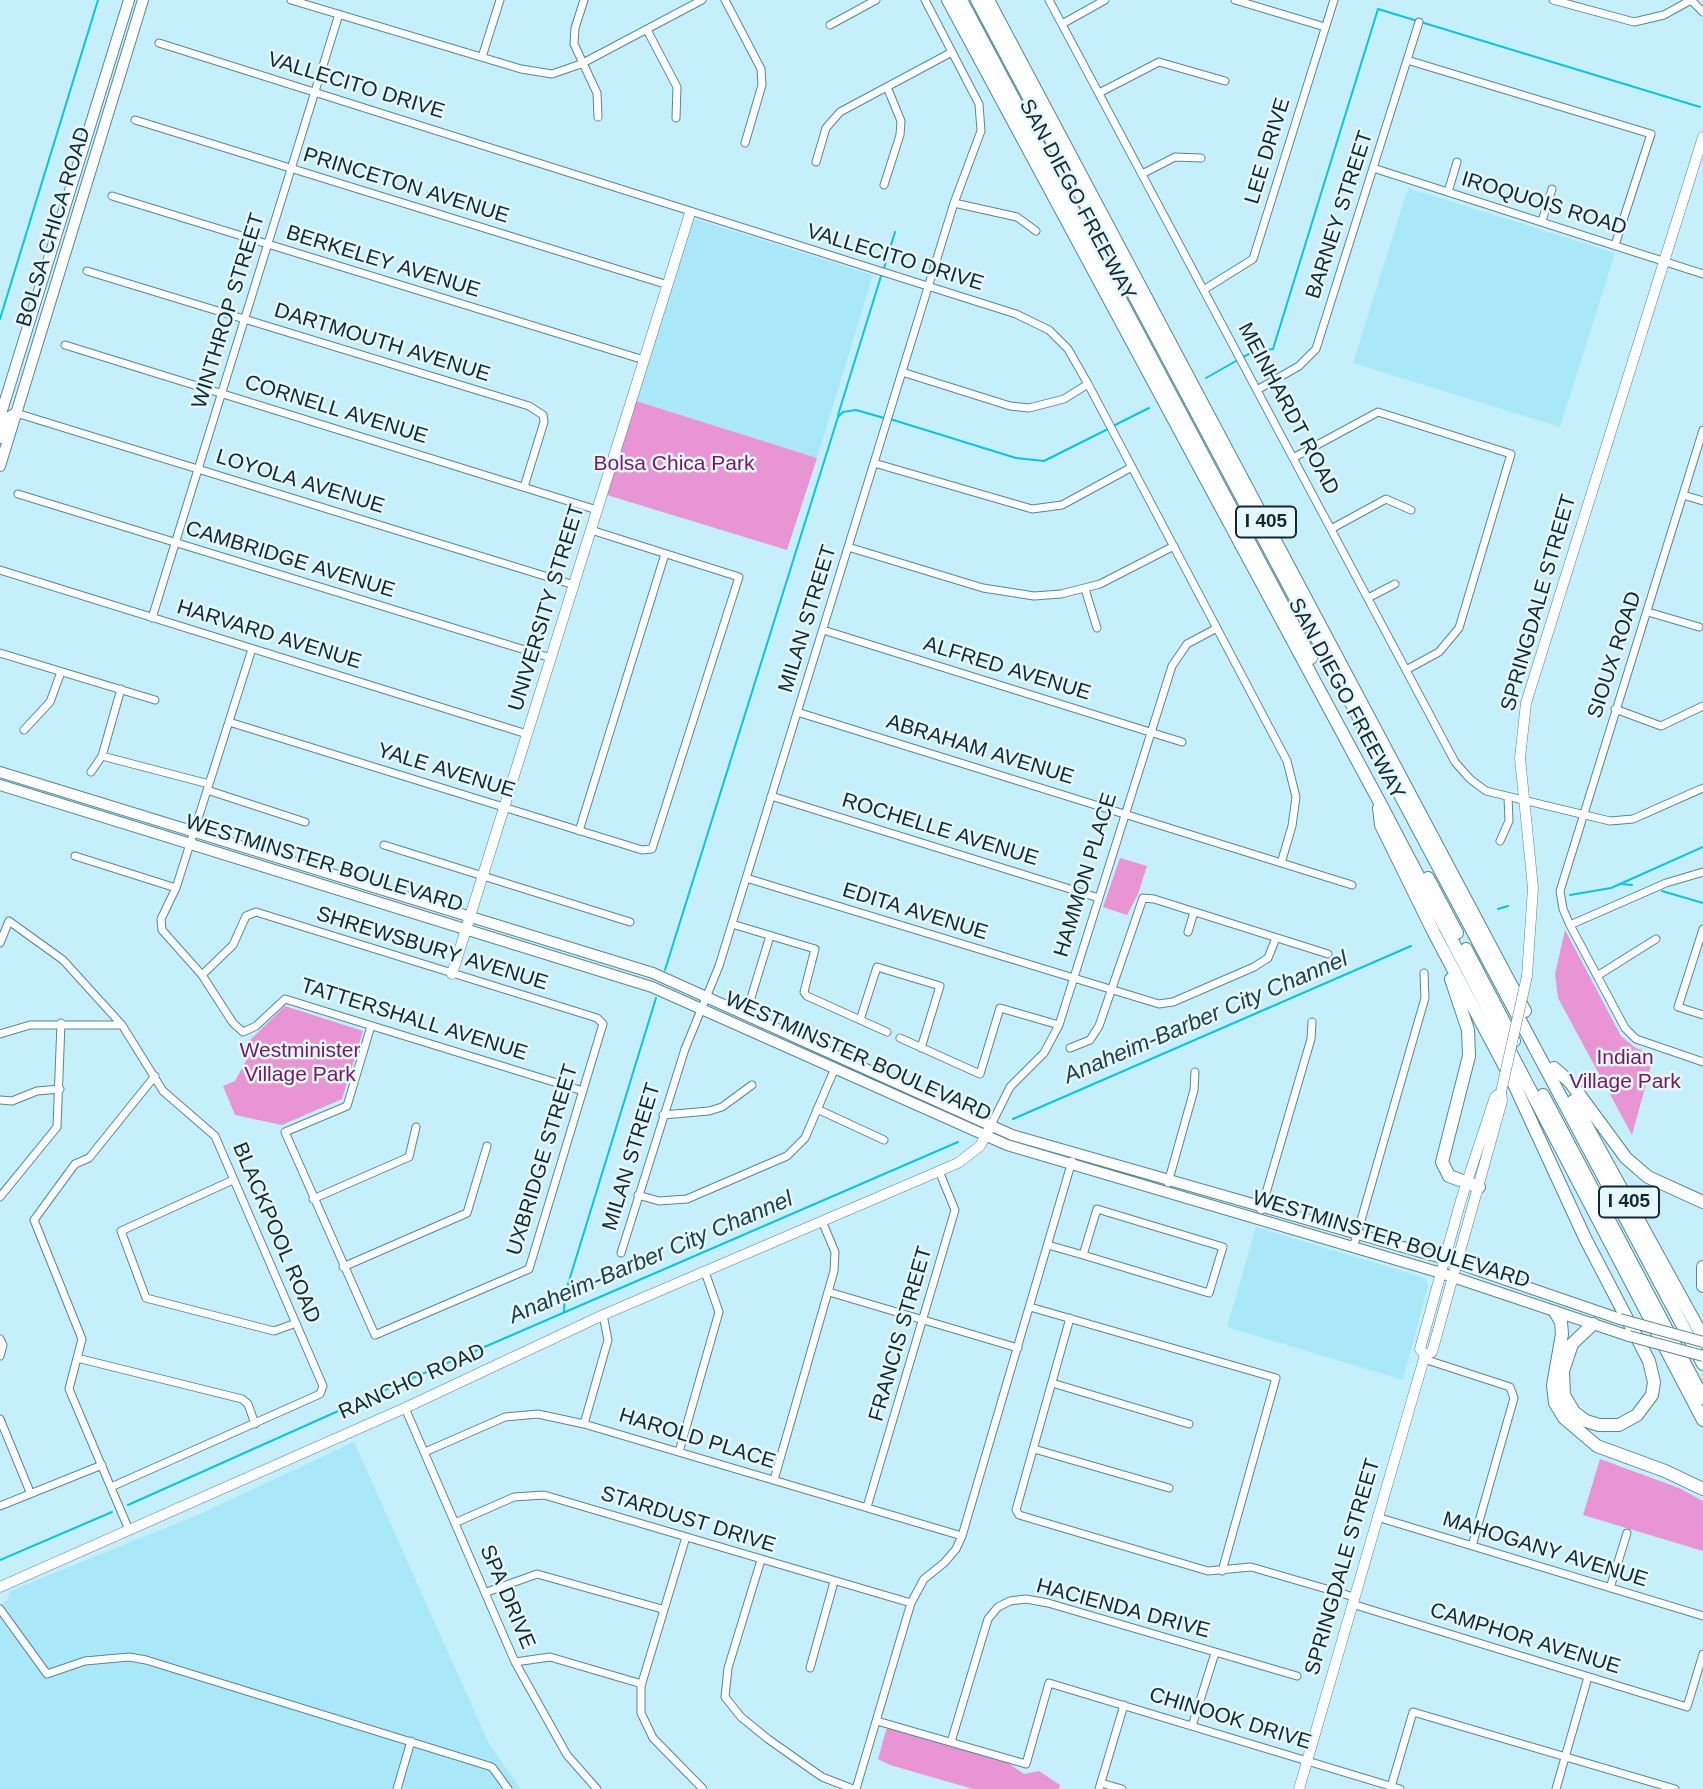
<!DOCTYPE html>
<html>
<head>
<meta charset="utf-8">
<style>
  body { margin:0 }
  canvas { display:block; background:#c5effb }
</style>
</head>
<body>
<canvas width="1703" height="1789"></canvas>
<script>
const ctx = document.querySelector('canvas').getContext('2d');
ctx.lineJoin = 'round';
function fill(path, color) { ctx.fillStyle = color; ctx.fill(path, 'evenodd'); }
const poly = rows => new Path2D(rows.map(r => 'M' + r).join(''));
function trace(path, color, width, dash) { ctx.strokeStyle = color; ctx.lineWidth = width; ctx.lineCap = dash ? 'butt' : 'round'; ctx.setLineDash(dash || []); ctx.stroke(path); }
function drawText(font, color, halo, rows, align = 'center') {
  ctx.font = font + ' Arial,sans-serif'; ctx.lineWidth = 5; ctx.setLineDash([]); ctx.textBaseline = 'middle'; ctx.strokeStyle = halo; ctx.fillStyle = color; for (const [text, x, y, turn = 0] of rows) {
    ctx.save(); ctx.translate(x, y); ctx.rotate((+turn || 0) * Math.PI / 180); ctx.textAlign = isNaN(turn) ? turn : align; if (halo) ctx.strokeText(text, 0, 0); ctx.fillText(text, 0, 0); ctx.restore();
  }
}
fill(poly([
  [1408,188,1615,253,1560,427,1353,363],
  [692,218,873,275,817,458,636,401],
  [1256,1227,1425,1278,1428,1286,1403,1380,1227,1327],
  [354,1442,489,1744,521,1789,0,1789,0,1604,8,1600,10,1591,200,1514]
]), '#a9e8f9');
fill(poly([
  [636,401,817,458,787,550,607,495],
  [1120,858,1147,866,1138,894,1127,915,1103,907],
  [1565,930,1621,1036,1634,1047,1654,1055,1632,1135,1558,998,1555,974],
  [285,1006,363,1031,342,1099,282,1125,235,1115,223,1086,235,1081,248,1057,249,1041],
  [1600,1459,1679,1488,1703,1501,1703,1551,1583,1515],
  [887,1727,1008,1763,1024,1774,1039,1771,1060,1785,1059,1789,973,1789,890,1765,878,1759]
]), '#e995d5');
trace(poly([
  [884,268,895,232],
  [0,319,98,0],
  [1241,358,1255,351,1273,349,1378,9,1700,107],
  [1206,378,1236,361],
  [838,415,882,273],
  [890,419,1016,458,1044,461,1108,429],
  [1113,426,1149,408],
  [1622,884,1632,885],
  [1662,891,1703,903],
  [1570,895,1611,888,1703,847],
  [1498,909,1508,906],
  [665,970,838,417,843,412,856,410,884,418],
  [1013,1119,1411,946],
  [564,1312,565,1294,656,998],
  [355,1403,958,1142],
  [128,1505,345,1408],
  [0,1560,112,1512]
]), '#06c6e8', 2);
const street = poly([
  [291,0,521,69,552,74,581,64,702,0],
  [584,0,575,28,574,44,597,93,598,117],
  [725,0,761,69,762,85,745,143],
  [1049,0,1455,762,1470,779,1486,791,1610,821,1633,819,1703,788],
  [1235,0,1325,27],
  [1553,0,1634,22,1664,15,1691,0],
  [1691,0,1703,12],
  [1062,24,1105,0],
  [830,25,876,0],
  [647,30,677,87,676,118],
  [159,43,1016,314,1049,330,1068,349,1088,384,1287,761,1296,797,1292,826,1281,863],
  [482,57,500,0],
  [1407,60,1651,134,1615,245],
  [1099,93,1159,62,1225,81],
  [135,120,668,285],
  [816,162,826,128,840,112,952,52],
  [1373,168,1703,274],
  [1142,174,1175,157,1201,158],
  [884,185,900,135,901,121,887,87],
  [1448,192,1457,162],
  [112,196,644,360],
  [954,203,1017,217,1036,231],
  [1542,221,1552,189],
  [87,271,529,406,543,415,544,422,524,487],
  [1205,289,1253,259,1334,0],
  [65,345,597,510],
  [902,372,1010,406,1029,408,1064,399,1088,384],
  [1257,390,1299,366,1316,349,1419,22],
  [16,413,574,585],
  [1703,430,1560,891,1563,909,1570,925,1625,1028,1636,1039,1703,1062],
  [1293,458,1378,412,1511,454,1459,628,1439,652,1406,670],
  [874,463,1032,509,1062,505,1132,467],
  [18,494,551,658],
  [1683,495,1703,501],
  [1331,529,1386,499,1411,510],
  [848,547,983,588,1034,596,1061,594,1100,584,1174,546],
  [0,570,527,734],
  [1085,589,1097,628],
  [1368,598,1395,584],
  [1648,612,1699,627],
  [152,618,339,14],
  [823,630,1182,742],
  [252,649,176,888,161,919,162,930,202,975,233,1023,243,1032,256,1026,285,999,583,1091],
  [0,653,155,700],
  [1615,709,1661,726,1703,706],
  [797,712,1352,885],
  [229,722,642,850,652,849,739,577,591,530],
  [24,730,50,702,61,672],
  [102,756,209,784],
  [91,772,102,756,121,689],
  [207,790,305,822],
  [771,796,1099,898],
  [579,831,665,554],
  [1500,841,1509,821,1508,797],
  [384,845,630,922],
  [75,856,176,888],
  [746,878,1159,1004,1173,1002,1254,967,1268,958,1276,938],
  [732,924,815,949,804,992,807,996,887,1032],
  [1570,925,1666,883,1703,872],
  [1703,929,1678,1007,1703,1015],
  [1188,932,1194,912],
  [0,943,9,921,63,960,122,1025,163,1091,215,1136,323,1386,320,1394,111,1487],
  [202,975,233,945,246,916,256,912,597,1018,603,1024,529,1269,375,1335,285,1132,347,1106,371,1026],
  [1597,976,1656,939],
  [750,1001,770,936],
  [860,1020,877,967,940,986,921,1048],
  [0,1034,30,1025,122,1025],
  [900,1038,980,1074,1000,1008,1059,1025],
  [1070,1048,1090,1040,1099,1026,1143,898,1154,899,1328,954],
  [0,1100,12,1101,37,1091,60,1089],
  [817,1109,884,1140],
  [663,1115,709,1111,722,1107,752,1085],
  [991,1125,1010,1087,1044,1053,1059,1025,1172,666,1187,644,1217,628],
  [233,1180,121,1231,146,1298,274,1331,296,1323],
  [1168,1183,1194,1090,1195,1072],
  [638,1195,659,1201,687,1199,787,1156,805,1138,835,1068],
  [0,1197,57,1127,61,1023],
  [313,1199,409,1157,416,1127],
  [1097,1209,1223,1247,1209,1293,1083,1255,1097,1209],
  [1261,1210,1311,1039,1312,1022],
  [1048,1245,1083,1255],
  [1353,1248,1425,998,1424,973],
  [621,1253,685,1049,719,966,954,203,981,131,979,104,925,0],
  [343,1267,467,1213,487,1146],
  [829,1292,1018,1348],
  [1030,1307,1276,1378,1222,1571],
  [1070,1318,1016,1510,1019,1515,1208,1571,1251,1567,1354,1597],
  [0,1339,3,1345,0,1356],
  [77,1358,242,1399,248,1404,255,1424],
  [1424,1359,1510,1387,1514,1398,1472,1546],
  [1052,1383,1189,1424],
  [405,1408,515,1662,567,1755,597,1789],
  [0,1419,30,1492],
  [584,1424,608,1340,603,1315],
  [1034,1449,1169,1488],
  [425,1452,505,1417,538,1414,584,1424,962,1536],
  [679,1452,719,1312,705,1272],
  [774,1480,834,1271,835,1252,822,1221],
  [0,1506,102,1465],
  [867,1507,955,1210,939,1171],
  [1377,1517,1703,1616],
  [457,1522,514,1497,544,1495,911,1603],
  [129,1530,69,1389,82,1339,34,1220,75,1164,89,1158,155,1076],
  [686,1537,641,1686,641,1713,653,1738,703,1789],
  [761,1560,728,1668,725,1697,741,1717,768,1739,822,1777,853,1789],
  [1610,1588,1627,1533],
  [487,1592,537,1574,662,1609],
  [1352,1604,1687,1707,1703,1654],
  [0,1609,47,1674,85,1661,129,1657,146,1660,492,1767,508,1789],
  [515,1662,550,1657,642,1684],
  [810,1668,834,1582],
  [877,1721,1026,1764,1049,1683,1400,1789],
  [1192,1726,1215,1653],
  [951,1742,988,1619,998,1607,1010,1601,1026,1599,1048,1603,1297,1676],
  [1101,1783,1122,1789],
  [1391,1787,1413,1712,1675,1789],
  [397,1789,411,1741],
  [856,1789,911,1603,924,1579,944,1563,956,1549,962,1536,1072,1161],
  [1099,1789,1124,1705],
  [1556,1789,1588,1677]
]);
const secondary = poly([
  [452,974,690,213],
  [1527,976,1533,888,1520,758,1526,703,1703,137],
  [1425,1355,1420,1349,1461,1200,1495,1097,1501,1092],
  [1425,1355,1432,1352,1502,1101,1501,1092],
  [0,1587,405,1408,603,1315,958,1163,980,1146,989,1129],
  [1299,1789,1425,1355]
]);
const primary = poly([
  [0,417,129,0],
  [0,438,6,419,14,414],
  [0,466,143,0],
  [0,772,653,973,1012,1135,1445,1259,1620,1319],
  [0,785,652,987,1007,1145,1441,1273,1629,1336]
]);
const highway = poly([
  [948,0,1379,801,1703,1420],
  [961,0,1311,658],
  [977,0,1703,1364],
  [988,0,1525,1011],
  [1379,808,1381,825,1434,933,1514,1084,1585,1238,1649,1361,1654,1382,1652,1395,1637,1415,1619,1425,1599,1425,1586,1421,1574,1412,1564,1395,1563,1371,1572,1344,1593,1324],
  [1428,878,1457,933],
  [1466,949,1514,1041],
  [1451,979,1468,1030,1469,1056,1442,1162,1449,1176,1479,1187],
  [1554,1068,1570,1082,1626,1158,1648,1177,1703,1202],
  [1543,1095,1703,1398],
  [1573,1101,1703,1337],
  [1703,1267,1703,1286],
  [1555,1312,1561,1322,1562,1334,1553,1385,1555,1403,1564,1418,1597,1446,1665,1471,1703,1489]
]);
trace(street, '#558895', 9);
trace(secondary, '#558895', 11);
trace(primary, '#558895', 12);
trace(highway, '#558895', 14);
trace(street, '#fff', 7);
trace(secondary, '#fff', 10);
trace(primary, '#fff', 10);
trace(highway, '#fff', 12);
const secondaryBridge = poly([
  [1501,1092,1527,976]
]);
const primaryBridge = poly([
  [1620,1319,1703,1342],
  [1629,1336,1703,1356]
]);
trace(secondaryBridge, '#558895', 11, []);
trace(primaryBridge, '#558895', 12, []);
trace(secondaryBridge, '#fff', 10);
trace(primaryBridge, '#fff', 10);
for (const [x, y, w] of [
  [1266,522,60],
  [1629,1202,60]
]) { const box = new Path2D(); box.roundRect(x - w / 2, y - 15.5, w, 31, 5); ctx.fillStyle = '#e4f8fe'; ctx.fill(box); trace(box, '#13292e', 2); }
drawText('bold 19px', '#13292e', null, [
  ["I 405",1266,522],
  ["I 405",1629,1202]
]);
drawText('21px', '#13292e', '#e4f8fe', [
  ["VALLECITO DRIVE",356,86,17],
  ["LEE DRIVE",1268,151,-73],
  ["PRINCETON AVENUE",406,186,17],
  ["SAN DIEGO FREEWAY",1077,200,62],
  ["IROQUOIS ROAD",1544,204,17],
  ["BARNEY STREET",1340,215,-72],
  ["BOLSA CHICA ROAD",54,227,-73],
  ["VALLECITO DRIVE",895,258,17],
  ["BERKELEY AVENUE",383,262,17],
  ["WINTHROP STREET",229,311,-73],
  ["DARTMOUTH AVENUE",382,343,17],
  ["MEINHARDT ROAD",1288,409,62],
  ["CORNELL AVENUE",336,410,17],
  ["LOYOLA AVENUE",300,482,17],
  ["CAMBRIDGE AVENUE",290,560,17],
  ["SPRINGDALE STREET",1539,603,-74],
  ["UNIVERSITY STREET",547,608,-73],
  ["MILAN STREET",808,619,-73],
  ["HARVARD AVENUE",269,635,17],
  ["SIOUX ROAD",1615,655,-72],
  ["ALFRED AVENUE",1007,669,17],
  ["SAN DIEGO FREEWAY",1346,699,62],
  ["ABRAHAM AVENUE",980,750,17],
  ["YALE AVENUE",446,771,17],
  ["ROCHELLE AVENUE",940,830,17],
  ["WESTMINSTER BOULEVARD",324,864,17],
  ["HAMMON PLACE",1086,875,-73],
  ["EDITA AVENUE",915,912,17],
  ["SHREWSBURY AVENUE",432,949,17],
  ["TATTERSHALL AVENUE",414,1020,17],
  ["WESTMINSTER BOULEVARD",858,1057,24],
  ["MILAN STREET",632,1157,-73],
  ["UXBRIDGE STREET",543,1160,-73],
  ["BLACKPOOL ROAD",276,1233,67],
  ["WESTMINSTER BOULEVARD",1391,1240,17],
  ["FRANCIS STREET",901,1334,-74],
  ["RANCHO ROAD",412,1382,-24],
  ["HAROLD PLACE",697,1439,17],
  ["STARDUST DRIVE",688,1520,17],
  ["MAHOGANY AVENUE",1545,1550,17],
  ["SPRINGDALE STREET",1343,1567,-74],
  ["SPA DRIVE",507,1597,67],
  ["HACIENDA DRIVE",1123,1609,15],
  ["CAMPHOR AVENUE",1525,1639,17],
  ["CHINOOK DRIVE",1230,1719,17]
]);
drawText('21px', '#781668', '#e4f8fe', [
  ["Bolsa Chica Park",674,464],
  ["Westminister",300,1051],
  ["Village Park",300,1075],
  ["Indian",1625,1058],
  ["Village Park",1625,1082]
]);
drawText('italic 23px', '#214149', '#e4f8fe', [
  ["Anaheim-Barber City Channel",1206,1018,-23],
  ["Anaheim-Barber City Channel",651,1258,-23]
]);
</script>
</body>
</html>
